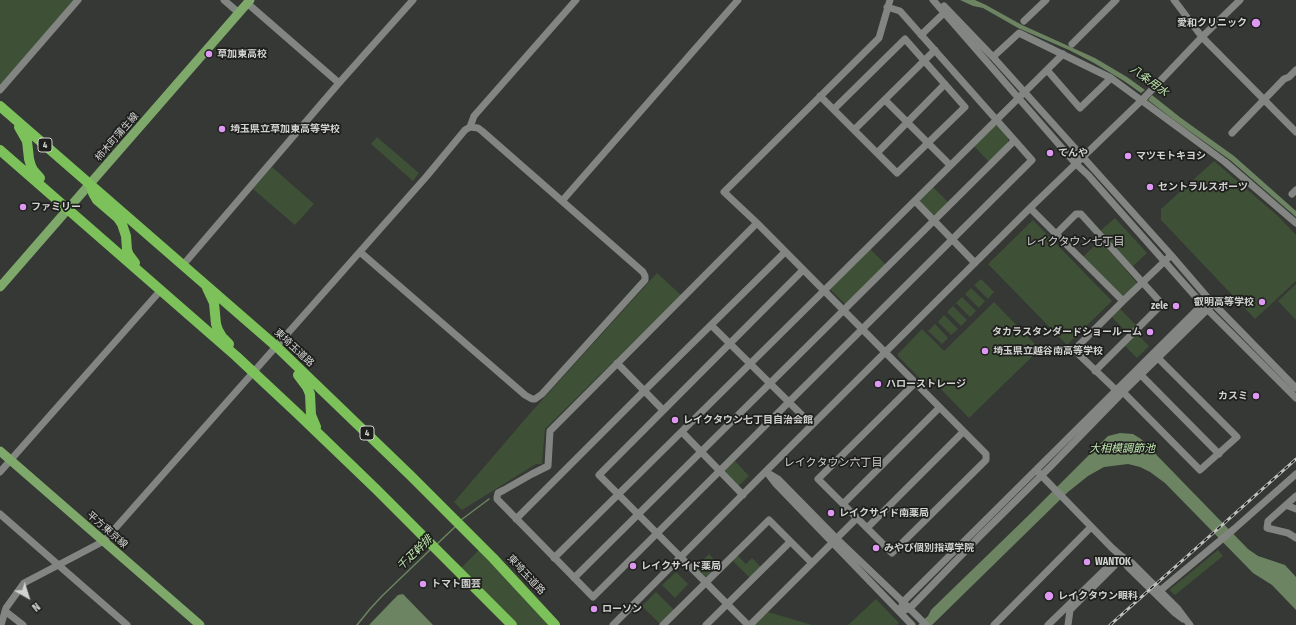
<!DOCTYPE html>
<html>
<head>
<meta charset="utf-8">
<style>
  body { margin:0 }
  #map { position:relative; width:1296px; height:625px; overflow:hidden; background:#353834; font-family:"Fira Sans Condensed",sans-serif }
  canvas { display:block }
  .north { position:absolute; left:8px; top:577px; width:40px; height:40px; -webkit-text-stroke:3px #1e1f1d; paint-order:stroke; rotate:141deg; font-size:11px; font-weight:700; line-height:16px; text-align:center; color:#d1d3d1 }
  .north::after { content:''; display:block; margin:auto; width:14px; height:18px; background:#d1d3d1; clip-path:polygon(50% 0,100% 100%,50% 72%,0 100%) }
</style>
</head>
<body>
<div id="map">
<canvas width="1296" height="625"></canvas>
<div class="north">N</div>
</div>
<script>
const ctx = document.querySelector('canvas').getContext('2d');
ctx.lineJoin = 'round';
function fill(path, color) { ctx.fillStyle = color; ctx.fill(path, 'evenodd'); }
const poly = rows => new Path2D(rows.map(r => 'M' + r).join(''));
function trace(path, color, width, dash) { ctx.strokeStyle = color; ctx.lineWidth = width; ctx.lineCap = dash ? 'butt' : 'round'; ctx.setLineDash(dash || []); ctx.stroke(path); }
function drawText(font, color, halo, rows, align = 'center') {
  ctx.font = font + ' "Fira Sans Condensed","Noto Sans JP",sans-serif'; ctx.lineWidth = 3.5; ctx.setLineDash([]); ctx.textBaseline = 'middle'; ctx.strokeStyle = halo; ctx.fillStyle = color; for (const [text, x, y, turn = 0] of rows) {
    ctx.save(); ctx.translate(x, y); ctx.rotate((+turn || 0) * Math.PI / 180); ctx.textAlign = isNaN(turn) ? turn : align; if (halo) ctx.strokeText(text, 0, 0); ctx.fillText(text, 0, 0); ctx.restore();
  }
}
fill(poly([
  [0,0,75,0,0,86],
  [994,126,998,126,1008,138,1008,143,989,162,974,146],
  [377,137,419,173,413,181,371,144],
  [1214,161,1278,216,1296,235,1296,281,1255,319,1161,220,1161,209],
  [272,167,314,204,295,225,253,189],
  [933,187,948,202,936,215,931,214,920,203,920,200],
  [1115,218,1147,253,1132,267,1100,231],
  [1033,220,1112,301,1067,345,988,264],
  [1100,240,1136,282,1136,285,1125,296,1122,296,1083,257],
  [870,249,886,265,846,305,830,289],
  [657,273,681,295,545,429,542,464,536,464,462,510,454,502,533,410],
  [981,279,994,292,988,299,974,285],
  [1296,284,1296,320,1278,301],
  [971,288,985,301,979,308,965,294],
  [962,297,976,311,970,317,956,303],
  [994,302,1040,349,969,418,930,378,924,383,898,356,898,354,922,329,944,351],
  [953,306,967,320,961,326,947,312],
  [1120,309,1136,325,1128,334,1112,317],
  [944,315,958,329,951,335,938,322],
  [935,324,948,338,942,344,928,331],
  [1136,333,1149,346,1137,358,1124,345],
  [735,461,749,476,738,486,724,471],
  [479,550,550,625,518,625,461,568],
  [1218,550,1223,556,1175,595,1169,590],
  [709,554,719,565,707,577,704,577,695,568],
  [737,555,746,564,752,558,761,567,750,578,732,560],
  [676,572,688,584,675,598,662,585],
  [656,592,674,610,660,624,642,606],
  [876,599,899,623,897,625,848,625],
  [768,612,812,625,753,625]
]), '#3e5036');
fill(poly([
  [960,0,975,0,986,5,1022,25,1095,58,1127,77,1145,90,1141,93,1124,81,1094,63,1069,50,1018,28,983,8,973,6],
  [1152,95,1181,118,1234,156,1296,211,1296,217,1230,160,1174,120,1148,100],
  [1120,433,1133,434,1141,439,1248,549,1258,556,1285,565,1296,577,1296,610,1272,585,1253,573,1165,483,1150,472,1140,467,1128,464,1104,467,1088,476,1068,492,932,625,918,625,928,616,931,610,935,606,1032,512,1108,436],
  [403,594,433,625,369,625,393,600,398,595]
]), '#6c8461');
trace(poly([
  [461,520,489,499],
  [437,544,456,526],
  [357,625,370,609,382,596,431,549]
]), '#6c8461', 1.5);
trace(poly([
  [224,0,239,13],
  [890,0,879,38,724,192,757,223,986,454,986,460,892,553,818,479,915,383],
  [933,0,1076,164,1088,175,1202,304,1296,398],
  [1174,0,1202,37,1296,132],
  [247,3,339,83],
  [944,6,993,57,1171,255,1208,298,1296,388],
  [1024,21,1046,0],
  [921,35,944,13],
  [1072,44,1116,0],
  [993,57,1019,33,1111,78,1225,162,1296,223],
  [1047,70,1080,108,1111,78],
  [0,90,78,0],
  [820,96,897,173,965,107,905,39,834,109],
  [885,100,950,165],
  [470,127,474,116,576,0],
  [854,130,935,50],
  [1232,133,1284,79,1289,77,1296,70],
  [877,153,945,84],
  [1292,194,1296,190],
  [562,201,738,0],
  [915,201,975,263],
  [1030,208,1123,301,1074,350,1116,390],
  [757,223,550,431,548,466,532,474,504,490,498,493,497,497,497,499,593,597,1032,160,900,11,887,7],
  [1056,234,1076,214,1081,214,1162,304,1095,371],
  [183,265,339,83,413,0],
  [1123,301,1168,258],
  [711,325,812,425],
  [617,363,663,410],
  [1141,375,1219,454],
  [1123,392,1200,470,1237,437,1158,358],
  [682,432,743,495],
  [0,472,160,291],
  [766,472,778,479,836,538,903,602,926,625],
  [1039,473,1112,548,1120,555,1132,563,1178,609,1190,625],
  [769,475,776,484,912,625],
  [1296,496,1268,521,1267,528,1288,533,1296,538],
  [843,504,939,408],
  [1286,505,1296,509],
  [0,514,127,625],
  [516,519,644,391,785,252],
  [867,528,963,432],
  [554,558,1063,54],
  [1123,560,1128,567,1175,613,1183,619],
  [574,578,1014,141],
  [1156,594,1234,529,1296,474],
  [5,611,23,625],
  [900,612,903,602,1206,301],
  [900,612,910,608,980,536,1050,467,1123,392,1211,306],
  [1,625,6,608,24,583,104,541,426,177,465,130,470,127,478,128,482,131,643,272,645,276,645,280,542,394,535,399,532,399,525,395,360,252],
  [613,625,789,448,1030,208,1143,99,1202,37,1240,0],
  [663,625,769,520,812,563],
  [706,625,790,542],
  [748,625,599,475,803,270],
  [750,625,857,518],
  [994,625,1091,527],
  [1048,625,1120,555,1114,566,1070,610,1068,625]
]), '#828581', 7);
trace(poly([
  [0,287,250,0],
  [0,451,200,625]
]), '#7ea96a', 9);
trace(poly([
  [0,106,277,347,411,476,493,558,555,625],
  [19,127,27,141,29,159,31,166,33,170,40,178],
  [0,150,236,356,297,413,376,489,512,625],
  [91,186,93,193,97,200,118,218,122,224,126,236,127,250,129,255,135,263],
  [207,288,214,303,216,324,218,330,222,337,229,344],
  [298,375,307,387,310,394,311,415,316,427]
]), '#7cc15a', 10);
const rail = poly([
  [1110,625,1296,459]
]);
trace(rail, '#bfc1bf', 3);
trace(rail, '#1e1f1d', 1.5, [4.5]);
for (const [x, y, r, color] of [
  [1256,23,5,"#de98f2"],
  [209,54,4,"#de98f2"],
  [222,129,4,"#de98f2"],
  [1050,153,4,"#de98f2"],
  [1128,156,4,"#de98f2"],
  [1150,187,4,"#de98f2"],
  [23,207,4,"#de98f2"],
  [1262,302,4,"#de98f2"],
  [1176,306,4,"#de98f2"],
  [1150,332,4,"#de98f2"],
  [985,351,4,"#de98f2"],
  [878,384,4,"#de98f2"],
  [1256,396,4,"#de98f2"],
  [675,420,4,"#de98f2"],
  [831,513,4,"#de98f2"],
  [876,548,4,"#de98f2"],
  [1087,562,4,"#de98f2"],
  [633,566,4,"#de98f2"],
  [423,584,4,"#de98f2"],
  [1049,596,5,"#de98f2"],
  [594,609,4,"#de98f2"]
]) { const dot = new Path2D(); dot.arc(x, y, r, 0, 2 * Math.PI); ctx.fillStyle = color; ctx.fill(dot); trace(dot, '#1e1f1d', 1.5); }
for (const [x, y, w] of [
  [45,145,14],
  [367,433,14]
]) { const box = new Path2D(); box.roundRect(x - w / 2, y - 7, w, 14, 3); ctx.fillStyle = '#1e1f1d'; ctx.fill(box); trace(box, '#d1d3d1', 1); }
drawText('bold 9px', '#d1d3d1', null, [
  ["4",45,145],
  ["4",367,433]
]);
drawText('bold 10px', '#d1d3d1', '#1e1f1d', [
  ["愛和クリニック",1247,23,"right"],
  ["草加東高校",217,54],
  ["埼玉県立草加東高等学校",230,129],
  ["てんや",1058,153],
  ["マツモトキヨシ",1136,156],
  ["セントラルスポーツ",1158,187],
  ["ファミリー",31,207],
  ["叡明高等学校",1254,302,"right"],
  ["zele",1168,306,"right"],
  ["タカラスタンダードショールーム",1142,332,"right"],
  ["埼玉県立越谷南高等学校",993,351],
  ["ハローストレージ",886,384],
  ["カスミ",1248,396,"right"],
  ["レイクタウン七丁目自治会館",683,420],
  ["レイクサイド南薬局",839,513],
  ["みやび個別指導学院",884,548],
  ["WANTOK",1095,562],
  ["レイクサイド薬局",641,566],
  ["トマト園芸",431,584],
  ["レイクタウン眼科",1058,596],
  ["ローソン",602,609]
], 'left');
drawText('10px', '#d1d3d1', '#1e1f1d', [
  ["柿木町蒲生線",117,137,-49],
  ["東埼玉道路",294,348,43],
  ["平方東京線",107,530,41],
  ["東埼玉道路",526,575,47]
]);
drawText('italic 11px', '#c0e9af', '#1e1f1d', [
  ["八条用水",1149,81,36],
  ["大相模調節池",1122,449],
  ["千疋幹排",415,553,-44]
]);
drawText('11px', '#d1d3d1', '#1e1f1d', [
  ["レイクタウン七丁目",1075,242],
  ["レイクタウン六丁目",833,463]
]);
</script>
</body>
</html>
